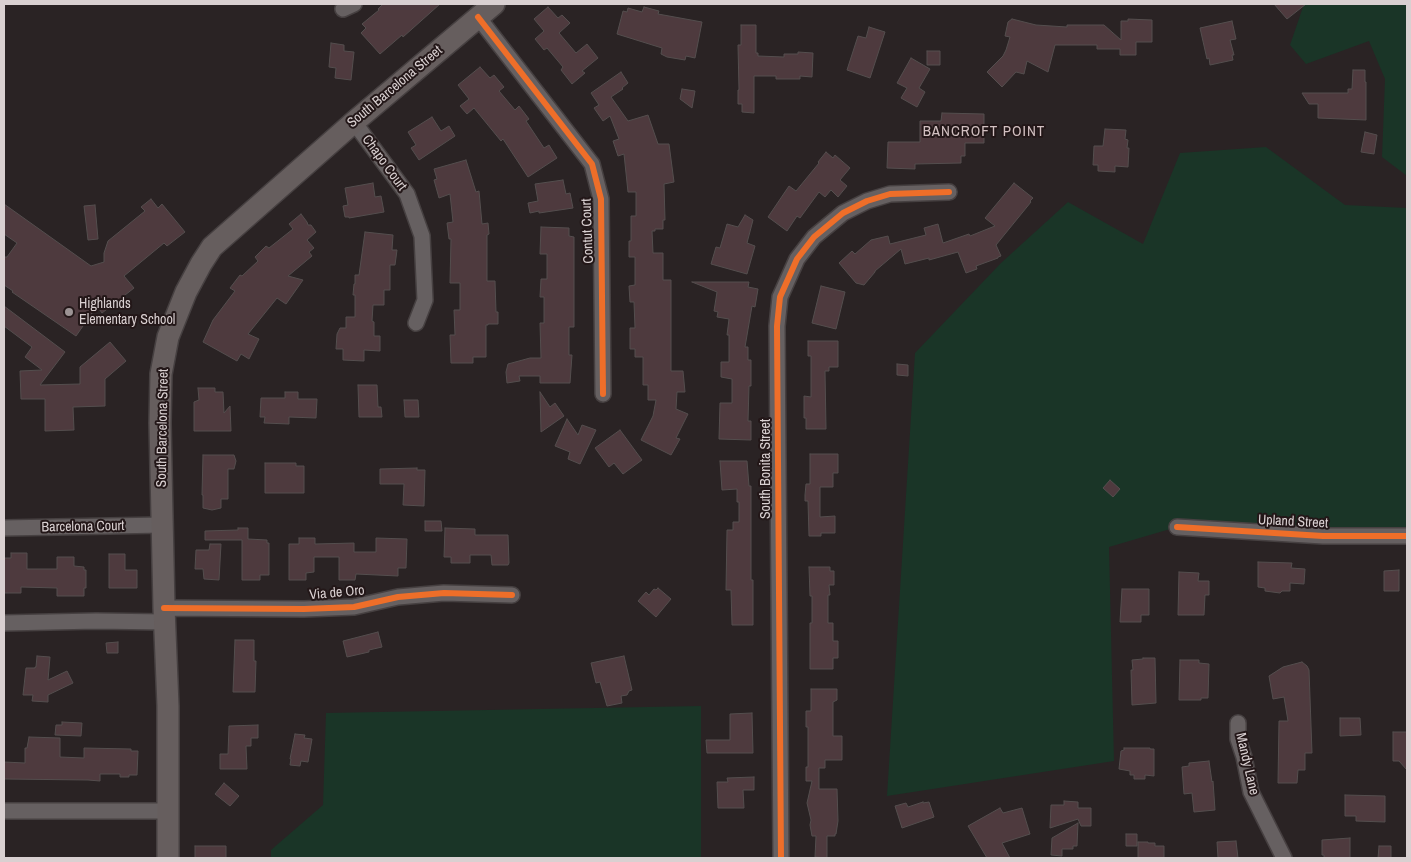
<!DOCTYPE html>
<html>
<head>
<meta charset="utf-8">
<style>
  body { margin:0 }
  #map { position:relative; width:1411px; height:862px; overflow:hidden; background:#2a2324; font-family:"Archivo Narrow",sans-serif }
  canvas { display:block }
  .frame { position:absolute; inset:0; border:5px solid #d9d0d1; pointer-events:none }
</style>
</head>
<body>
<div id="map">
<canvas width="1411" height="862"></canvas>
<div class="frame"></div>
</div>
<script>
const ctx = document.querySelector('canvas').getContext('2d');
ctx.lineJoin = 'round';
function fill(path, color) { ctx.fillStyle = color; ctx.fill(path, 'evenodd'); }
const poly = rows => new Path2D(rows.map(r => 'M' + r).join(''));
function trace(path, color, width, dash) { ctx.strokeStyle = color; ctx.lineWidth = width; ctx.lineCap = dash ? 'butt' : 'round'; ctx.setLineDash(dash || []); ctx.stroke(path); }
function drawText(font, color, halo, rows, align = 'center') {
  ctx.font = font + ' "Archivo Narrow",sans-serif'; ctx.lineWidth = 4; ctx.setLineDash([]); ctx.textBaseline = 'middle'; ctx.strokeStyle = halo; ctx.fillStyle = color; for (const [text, x, y, turn = 0] of rows) {
    ctx.save(); ctx.translate(x, y); ctx.rotate((+turn || 0) * Math.PI / 180); ctx.textAlign = isNaN(turn) ? turn : align; if (halo) ctx.strokeText(text, 0, 0); ctx.fillText(text, 0, 0); ctx.restore();
  }
}
fill(poly([
  [1304,4,1407,4,1407,184,1407,176,1382,157,1385,79,1369,41,1306,64,1290,45],
  [1266,147,1345,205,1407,208,1407,536,1177,527,1109,547,1114,761,887,796,915,353,1001,263,1068,202,1143,244,1180,153],
  [701,706,701,858,271,858,271,850,323,805,326,713]
]), '#1a3527');
const building = poly([
  [383,4,440,4,403,37,402,35,380,54,361,33,366,28,362,24,379,10,378,9,383,4],
  [1274,4,1306,4,1287,19,1274,4],
  [548,7,558,18,562,15,570,23,559,33,576,53,587,44,598,58,582,71,585,73,572,84,561,70,563,67,547,48,544,50,535,39,544,31,534,19,548,7],
  [644,7,659,11,658,14,702,22,695,58,686,56,685,60,667,57,661,54,662,48,617,34,623,11,627,12,628,8,642,12,644,7],
  [1012,19,1036,25,1067,27,1067,25,1104,25,1121,40,1121,21,1128,21,1128,19,1152,20,1152,42,1136,42,1136,55,1120,55,1120,49,1097,49,1097,45,1055,45,1048,72,1027,61,1024,74,1016,72,1002,87,987,72,1003,56,1006,50,1010,37,1005,36,1008,22,1012,19],
  [1232,21,1236,39,1230,40,1234,55,1232,55,1233,60,1210,65,1209,58,1207,59,1200,28,1232,21],
  [741,25,756,25,756,53,758,53,758,56,784,57,784,54,798,54,798,52,813,53,812,77,800,76,800,79,776,79,776,76,754,76,754,113,742,112,742,104,738,104,738,90,739,90,738,45,741,45,741,25],
  [869,27,885,32,870,78,847,70,858,36,866,38,869,27],
  [331,43,344,45,344,51,354,52,351,80,335,78,336,68,329,67,331,43],
  [927,51,940,51,940,65,927,65,927,51],
  [911,58,930,69,919,88,925,92,917,107,901,98,907,88,897,83,911,58],
  [480,67,490,78,494,75,504,87,499,91,515,110,519,106,529,119,526,121,544,148,549,145,557,158,528,177,503,139,501,141,474,108,467,114,460,106,469,99,458,85,480,67],
  [1353,70,1365,70,1365,82,1366,82,1366,120,1318,118,1318,104,1309,104,1302,93,1348,93,1348,89,1352,89,1353,70],
  [621,72,628,83,622,88,623,89,611,97,628,121,648,115,658,144,669,144,674,182,664,184,665,220,663,220,663,229,655,229,655,231,652,231,653,253,663,253,663,280,671,280,671,371,683,371,685,392,677,392,676,409,688,414,676,438,680,439,671,455,641,440,653,416,656,400,648,400,648,385,643,385,643,357,635,357,635,349,630,349,630,328,635,328,634,302,630,302,629,286,635,285,635,257,629,257,629,241,631,241,631,216,636,216,636,192,628,192,624,154,618,156,613,141,619,139,610,116,603,121,594,108,599,105,591,93,621,72],
  [682,89,695,91,692,108,680,99,682,89],
  [942,113,984,114,984,143,965,143,965,156,961,156,961,163,915,164,915,169,887,168,888,142,920,142,920,121,941,121,942,113],
  [432,117,441,131,449,126,455,136,419,160,411,148,416,145,408,132,432,117],
  [1105,129,1126,130,1125,139,1128,140,1127,148,1129,148,1128,167,1115,166,1115,172,1098,171,1098,165,1093,165,1094,146,1103,146,1105,129],
  [1365,132,1377,135,1374,154,1361,152,1365,132],
  [826,152,833,158,835,155,850,168,840,180,847,186,838,197,831,190,825,197,819,192,800,218,797,216,787,231,768,217,789,186,796,191,819,163,818,162,826,152],
  [466,160,476,192,479,191,482,224,488,223,489,234,487,235,487,281,495,281,496,312,498,312,498,324,488,324,488,325,486,325,486,357,473,357,473,363,451,363,450,335,455,335,454,310,460,310,460,283,450,283,451,239,449,239,447,223,453,222,450,194,439,198,434,180,437,179,434,169,466,160],
  [563,180,566,194,570,193,573,208,539,213,539,211,530,213,528,203,538,201,535,184,563,180],
  [373,183,375,197,381,196,384,212,349,218,349,217,345,217,343,206,348,205,345,188,373,183],
  [1014,183,1033,198,1030,201,1031,202,996,245,1001,256,998,257,998,258,976,266,977,269,966,273,958,252,929,260,929,258,905,264,901,249,875,271,875,272,864,285,856,283,839,263,852,251,855,254,871,240,888,236,890,244,926,235,924,228,938,224,943,243,969,234,970,236,995,226,985,218,1014,183],
  [151,199,158,208,162,204,185,232,167,246,164,243,124,276,134,288,102,313,97,306,76,336,12,292,13,291,4,285,4,257,7,257,17,243,4,234,4,204,91,266,104,262,104,253,108,241,145,211,141,207,151,199],
  [95,205,98,239,88,240,84,206,95,205],
  [301,214,307,222,308,225,311,225,316,232,307,240,314,248,309,252,312,256,288,276,303,280,286,304,277,298,248,334,259,339,249,359,241,354,237,361,203,342,213,320,235,291,230,288,240,275,242,276,258,261,255,257,266,246,269,248,293,229,289,224,301,214],
  [745,215,753,220,747,243,755,246,747,274,711,264,716,247,720,248,727,224,738,227,745,215],
  [541,227,569,228,569,236,574,237,574,327,569,327,569,355,572,355,570,383,540,383,540,376,519,376,520,381,507,383,506,372,508,364,530,358,541,358,540,323,544,323,544,297,540,297,541,279,547,279,547,254,540,254,541,227],
  [365,232,393,235,392,250,397,250,395,265,390,265,390,290,384,290,384,305,373,305,372,321,374,322,374,336,380,336,380,351,364,350,364,361,343,360,343,349,336,349,337,334,340,328,346,328,346,317,355,317,355,295,353,295,354,284,355,284,355,275,359,275,365,232],
  [692,282,749,282,748,287,758,289,755,307,752,306,745,347,748,347,748,360,751,360,751,386,749,386,748,421,751,421,751,440,719,439,720,403,732,403,732,379,721,377,721,362,729,362,729,335,727,335,729,319,717,317,718,312,714,311,717,292,692,282],
  [821,286,845,292,836,329,812,323,821,286],
  [4,306,65,352,40,385,80,384,80,367,110,342,126,361,105,379,105,406,73,407,74,430,45,431,45,399,21,399,20,371,42,370,25,357,32,347,4,326,4,306],
  [808,341,838,341,838,367,829,367,829,371,825,371,826,429,806,429,806,418,804,418,804,396,811,397,811,356,808,356,808,341],
  [897,364,908,365,908,376,897,375,897,364],
  [358,385,377,385,378,407,381,407,382,417,359,417,358,385],
  [198,388,215,388,215,392,223,392,224,413,230,406,231,431,194,431,194,402,199,400,198,388],
  [285,392,298,392,298,399,317,399,316,418,289,417,289,424,264,423,265,417,260,417,261,398,285,398,285,392],
  [540,392,550,407,555,403,564,416,541,432,540,392],
  [404,400,418,400,419,417,405,417,404,400],
  [567,419,578,435,582,425,596,430,580,464,568,459,570,452,555,446,567,419],
  [620,430,642,460,623,474,614,463,609,467,595,448,620,430],
  [810,454,838,454,838,473,833,473,833,487,820,487,820,517,835,516,835,533,821,533,821,536,809,536,808,501,805,501,805,495,806,484,810,484,810,454],
  [203,455,234,455,236,461,234,469,228,469,228,499,221,499,221,508,212,510,203,508,203,495,202,495,203,455],
  [720,461,747,461,749,486,751,486,751,580,753,580,753,625,732,625,731,590,726,590,727,530,733,530,733,522,739,522,739,502,737,502,737,489,722,490,720,461],
  [265,463,296,463,296,466,304,466,304,493,265,493,265,463],
  [417,468,417,470,425,470,424,506,403,505,404,484,380,484,380,469,417,468],
  [1110,480,1120,489,1113,497,1103,488,1110,480],
  [425,521,441,521,442,531,425,531,425,521],
  [238,528,248,528,248,539,267,540,267,543,269,543,269,575,260,575,260,580,242,580,242,540,205,540,205,531,238,530,238,528],
  [445,528,475,529,475,535,508,535,509,563,508,565,492,565,491,555,470,555,470,563,451,563,451,557,444,557,445,528],
  [299,538,315,538,315,544,354,543,354,552,376,552,376,538,407,539,406,568,398,568,398,576,356,574,355,580,339,580,339,557,314,557,314,572,306,573,306,580,289,580,289,544,299,544,299,538],
  [210,544,221,544,219,580,204,579,203,569,195,569,196,550,209,550,210,544],
  [11,553,27,553,27,569,57,569,57,557,74,557,74,566,84,567,84,570,86,570,86,588,84,588,84,596,57,596,57,588,21,587,21,593,4,593,4,558,11,558,11,553],
  [109,554,125,554,125,570,137,570,137,588,109,588,109,554],
  [1258,562,1292,563,1291,568,1305,569,1304,584,1290,583,1290,591,1282,591,1280,593,1265,591,1265,588,1258,587,1258,562],
  [809,567,830,567,830,571,834,571,834,585,829,585,830,595,828,595,828,623,833,623,833,641,838,641,838,658,833,658,833,669,810,669,810,623,812,623,812,596,810,596,809,567],
  [1399,570,1399,591,1384,591,1384,571,1399,570],
  [1179,572,1199,573,1198,581,1209,581,1209,595,1205,595,1204,615,1178,615,1179,572],
  [658,588,671,599,656,617,638,601,646,592,649,595,654,589,656,590,658,588],
  [1122,589,1149,589,1149,615,1141,615,1141,622,1120,622,1122,589],
  [378,632,382,647,369,650,369,652,347,657,343,641,378,632],
  [235,640,254,640,254,661,256,661,255,692,233,692,235,640],
  [118,642,118,653,107,653,106,643,118,642],
  [37,656,50,657,48,680,67,671,73,683,48,695,48,702,32,701,33,695,23,695,26,668,35,668,35,667,36,667,37,656],
  [624,656,632,690,629,691,627,695,621,696,622,703,607,706,600,682,596,683,591,663,624,656],
  [1143,658,1155,658,1156,703,1132,705,1131,670,1133,670,1132,660,1143,659,1143,658],
  [1180,660,1199,660,1199,663,1209,664,1208,698,1201,698,1201,700,1179,700,1180,660],
  [1302,662,1307,666,1309,670,1312,753,1305,753,1305,770,1298,770,1297,783,1278,783,1279,721,1288,721,1284,697,1273,699,1269,676,1283,667,1302,662],
  [811,689,837,689,837,700,833,702,833,736,842,736,842,760,825,760,825,768,819,768,819,789,837,789,838,821,836,834,835,834,835,836,827,836,827,858,815,857,816,836,812,836,810,825,811,820,807,803,812,781,806,781,806,767,808,767,808,727,806,727,806,711,811,711,811,689],
  [752,713,753,753,707,753,706,740,730,740,730,714,752,713],
  [1340,718,1360,718,1361,735,1340,736,1340,718],
  [62,722,82,723,81,736,55,735,56,725,62,725,62,722],
  [258,725,258,738,251,738,251,746,246,746,247,769,220,769,220,754,228,754,229,726,258,725],
  [1393,732,1407,732,1407,770,1399,761,1393,761,1393,732],
  [295,734,305,735,304,738,312,739,308,762,301,761,300,766,290,765,291,759,290,759,295,734],
  [29,737,60,738,60,757,84,758,84,748,131,749,131,751,138,751,137,775,129,775,129,777,120,777,120,774,100,774,100,781,88,780,4,779,4,762,25,763,25,748,27,748,29,737],
  [1124,748,1150,748,1150,749,1154,749,1154,776,1145,775,1145,779,1134,779,1134,775,1130,775,1130,771,1119,769,1121,751,1124,750,1124,748],
  [1209,761,1212,782,1213,781,1215,810,1194,812,1192,793,1184,794,1182,767,1189,766,1189,763,1209,761],
  [754,777,754,790,743,790,744,808,718,808,717,782,728,782,727,778,754,777],
  [224,783,239,796,230,806,215,794,224,783],
  [1345,795,1385,796,1385,822,1356,821,1356,816,1345,816,1345,795],
  [1064,801,1078,802,1078,808,1091,808,1091,826,1081,826,1078,819,1050,828,1051,805,1064,805,1064,801],
  [923,802,923,803,929,802,934,817,902,828,895,806,906,803,908,807,923,802],
  [1000,808,1003,813,1022,808,1030,834,1002,843,1010,858,987,858,968,826,1000,808],
  [1078,823,1077,846,1073,846,1073,849,1062,849,1062,856,1051,855,1052,838,1078,823],
  [1126,834,1137,834,1137,846,1126,846,1126,834],
  [1350,838,1350,858,1324,858,1324,855,1322,855,1322,840,1350,838],
  [1236,841,1238,858,1218,858,1217,842,1236,841],
  [1138,842,1148,842,1148,843,1155,843,1155,846,1164,846,1164,858,1138,858,1138,842],
  [195,846,226,846,226,858,195,858,195,846],
  [1379,846,1391,846,1391,858,1378,858,1379,846]
]);
fill(building, '#4e3a3e');
trace(building, '#544e4e', 1);
const street = poly([
  [343,9,354,4],
  [478,17,592,164,601,199,603,394],
  [354,122,407,194,422,236,425,300,416,323],
  [1177,527,1323,536,1407,536],
  [4,528,162,525],
  [164,608,304,609,354,607,398,597,444,593,512,595],
  [4,623,96,621,165,622],
  [1238,723,1238,739,1244,757,1251,792,1284,858],
  [4,811,167,811],
  [781,858,777,326,780,297,797,259,814,237,843,213,867,201,890,194,949,192]
]);
const secondary = poly([
  [168,858,168,706,164,608,160,423,161,374,168,337,186,292,201,264,212,247,354,122,494,4]
]);
trace(street, '#464041', 18);
trace(secondary, '#464041', 24);
trace(street, '#666061', 15);
trace(secondary, '#665e5e', 21);
trace(poly([
  [478,17,592,164,601,199,603,394],
  [1177,527,1323,536,1407,536],
  [164,608,304,609,354,607,398,597,444,593,512,595],
  [781,858,777,326,780,297,797,259,814,237,843,213,867,201,890,194,949,192]
]), '#ee6e29', 6);
for (const [x, y, r, color] of [
  [69,312,5,"#9c9394"]
]) { const dot = new Path2D(); dot.arc(x, y, r, 0, 2 * Math.PI); ctx.fillStyle = color; ctx.fill(dot); trace(dot, '#231718', 2); }
drawText('14px', '#d9d0d1', '#231718', [
  ["South Barcelona Street",395,87,-40],
  ["Chapo Court",384,163,54],
  ["Contut Court",588,231,-92],
  ["South Barcelona Street",163,428,-89],
  ["South Bonita Street",766,469,-90],
  ["Upland Street",1293,522,3],
  ["Barcelona Court",83,527,-1],
  ["Via de Oro",337,593,-5],
  ["Mandy Lane",1247,764,77]
]);
drawText('14px', '#d9d0d1', '#231718', [
  ["Highlands",79,304],
  ["Elementary School",79,320]
], 'left');
ctx.letterSpacing = '1px';
drawText('15px', '#d2c0c1', '#231718', [
  ["BANCROFT POINT",984,132]
]);
ctx.letterSpacing = '0px';
</script>
</body>
</html>
